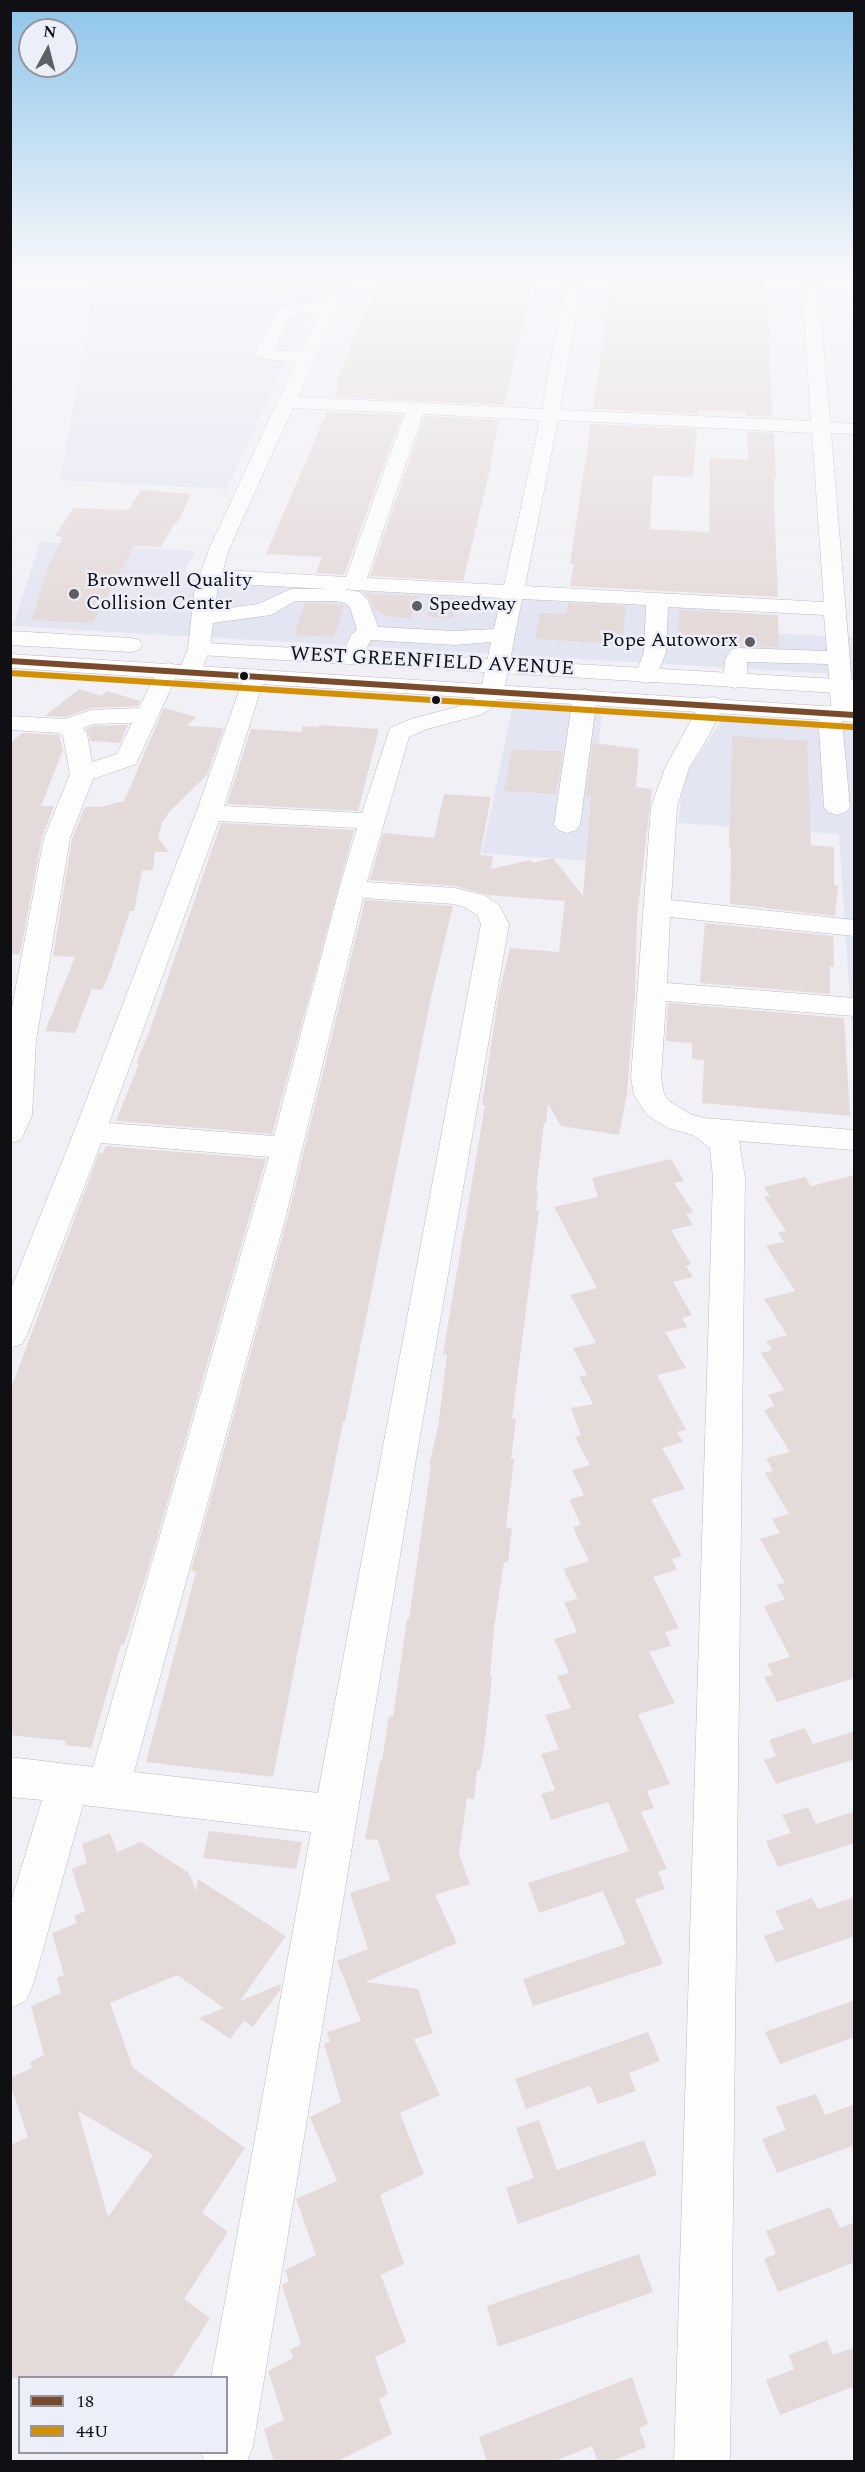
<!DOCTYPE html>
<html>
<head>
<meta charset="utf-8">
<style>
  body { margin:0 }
  #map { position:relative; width:865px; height:2472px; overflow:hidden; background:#f0f0f6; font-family:Spectral,serif }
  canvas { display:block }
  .frame { position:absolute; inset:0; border:12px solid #101014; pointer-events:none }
  .legend { position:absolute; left:18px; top:2376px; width:210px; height:78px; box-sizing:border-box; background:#eceefa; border:2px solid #94959e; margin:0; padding:8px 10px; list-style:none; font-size:18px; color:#101014 }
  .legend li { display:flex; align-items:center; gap:12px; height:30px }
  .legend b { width:30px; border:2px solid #94959e }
  .north { position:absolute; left:18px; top:18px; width:60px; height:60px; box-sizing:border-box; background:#eceefa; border:2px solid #94959e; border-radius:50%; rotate:7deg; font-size:16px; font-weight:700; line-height:24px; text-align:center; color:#101014 }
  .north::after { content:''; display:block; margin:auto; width:21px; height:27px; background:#5e5e63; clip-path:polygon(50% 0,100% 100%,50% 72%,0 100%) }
</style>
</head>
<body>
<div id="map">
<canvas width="865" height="2472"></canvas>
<div class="frame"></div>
<ul class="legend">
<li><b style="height:8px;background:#7a4b2a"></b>18</li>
<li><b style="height:8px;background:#d49003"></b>44U</li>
</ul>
<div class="north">N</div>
</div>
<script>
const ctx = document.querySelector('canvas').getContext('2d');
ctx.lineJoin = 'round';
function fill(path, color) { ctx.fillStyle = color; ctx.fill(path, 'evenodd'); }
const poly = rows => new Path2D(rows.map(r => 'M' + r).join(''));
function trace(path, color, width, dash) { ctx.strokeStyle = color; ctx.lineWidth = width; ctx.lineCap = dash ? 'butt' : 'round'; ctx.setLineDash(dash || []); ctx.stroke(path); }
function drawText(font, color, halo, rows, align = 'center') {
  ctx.font = font + ' Spectral,serif'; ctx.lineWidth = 5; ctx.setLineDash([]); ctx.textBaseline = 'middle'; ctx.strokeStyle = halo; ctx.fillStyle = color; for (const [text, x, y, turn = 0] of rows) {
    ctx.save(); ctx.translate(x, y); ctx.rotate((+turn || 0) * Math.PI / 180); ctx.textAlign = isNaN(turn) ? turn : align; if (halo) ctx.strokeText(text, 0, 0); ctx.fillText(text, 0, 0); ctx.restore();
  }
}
fill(poly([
  [97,274,327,274,227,489,60,480],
  [40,542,195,551,187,566,185,578,720,606,720,630,854,638,854,675,13,626],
  [513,704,602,710,588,861,482,853],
  [722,720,854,729,854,1060,839,834,678,823,684,776]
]), '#e4e5f2');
fill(poly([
  [239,274,285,274,271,300,225,298],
  [612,274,767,274,772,417,746,416,746,412,699,410,698,414,593,409],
  [414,276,533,283,504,405,334,397,339,386,337,386,339,382,336,382,350,349,348,349,382,280,412,281],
  [327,412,402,415,344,575,316,573,322,557,266,554],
  [425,416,499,420,489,474,463,581,370,576],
  [591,424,697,429,693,477,653,475,650,529,709,532,710,458,748,460,747,432,774,433,776,478,774,478,774,502,778,597,570,586,574,564,570,564],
  [141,490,191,494,177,524,175,523,161,547,134,546,93,623,32,620,49,564,63,537,55,536,73,508,128,510],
  [364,593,418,596,411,618,385,616,374,609,370,599],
  [428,596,458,598,453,618,428,617],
  [305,603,344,605,334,637,294,635],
  [568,603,626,606,622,644,535,639,540,613,566,614],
  [679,610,778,615,779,647,721,648,721,637,678,634],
  [79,689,102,696,107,691,140,701,138,706,91,708,65,717,45,716],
  [164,708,196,717,187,726,224,728,207,775,169,812,162,823,158,838,169,852,155,852,153,870,142,871,134,911,130,911,110,972,102,990,92,989,75,1033,45,1031,75,957,53,956,72,839,85,807,100,807,124,801],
  [128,725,120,743,91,741,86,729,94,726],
  [319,725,379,729,358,811,227,804,251,729,301,732,303,726,318,727],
  [23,733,59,735,63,750,41,806,54,806,42,838,20,954,10,954,10,743],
  [732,736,807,741,811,845,834,847,834,885,838,886,835,916,730,904,731,847,729,847],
  [593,743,639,749,636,787,652,789,637,917,635,994,627,1093,619,1135,561,1126,548,1104,546,1123,544,1123,536,1191,538,1190,536,1211,539,1210,512,1419,516,1419,511,1459,514,1459,506,1527,512,1528,508,1562,504,1562,494,1628,490,1677,492,1677,484,1748,480,1770,477,1770,474,1799,467,1798,459,1854,470,1884,435,1895,457,1943,365,1982,418,1989,433,2033,414,2039,440,2095,400,2113,424,2174,380,2195,404,2264,381,2275,406,2342,375,2357,388,2394,379,2399,392,2434,336,2462,274,2462,264,2429,284,2420,268,2371,293,2358,290,2350,301,2344,282,2285,289,2281,285,2270,316,2255,296,2199,337,2181,310,2117,341,2102,324,2044,330,2042,327,2032,361,2021,337,1961,368,1949,350,1893,390,1880,378,1840,365,1839,380,1761,382,1761,389,1716,393,1717,407,1619,409,1619,431,1465,429,1465,438,1427,447,1355,443,1354,485,1105,482,1105,499,993,510,948,559,952,565,901,488,895,455,886,370,880,383,833,434,838,444,794,491,797,480,855,493,856,491,869,531,860,533,863,553,858,583,896,591,797,586,796],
  [512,750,563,751,556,794,504,791],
  [221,823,354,830,272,1134,116,1121,139,1064,136,1063,149,1033],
  [365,900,453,906,432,993,345,1422,343,1422,273,1777,146,1762,196,1572,191,1571,288,1216],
  [705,923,833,936,834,967,830,966,830,994,700,983],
  [668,1003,844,1018,850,1116,702,1103,704,1060,692,1059,692,1043,666,1041],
  [106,1146,266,1159,149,1566,124,1645,121,1645,91,1748,65,1745,66,1741,10,1735,10,1391,99,1153,103,1153],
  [671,1159,684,1181,674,1183,693,1212,686,1214,693,1225,671,1230,691,1264,686,1266,693,1277,673,1282,692,1315,682,1318,687,1327,665,1332,686,1368,657,1375,686,1430,677,1432,683,1442,662,1448,685,1489,651,1499,682,1556,672,1559,677,1570,653,1577,679,1628,665,1632,671,1646,649,1652,675,1703,638,1714,670,1784,647,1791,654,1808,641,1812,667,1869,658,1872,665,1889,635,1899,663,1964,533,2006,523,1979,626,1944,603,1891,539,1913,528,1883,629,1851,608,1802,551,1820,541,1794,555,1790,541,1754,559,1749,545,1715,571,1708,557,1676,569,1673,554,1639,577,1632,564,1602,578,1599,563,1569,589,1561,573,1527,581,1525,569,1500,584,1495,572,1470,590,1465,575,1437,581,1435,571,1408,593,1404,579,1377,587,1375,573,1348,596,1343,570,1295,597,1288,554,1207,598,1197,592,1178],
  [855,1175,855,1678,777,1702,764,1677,773,1675,767,1664,790,1657,764,1606,785,1599,777,1585,785,1583,760,1539,780,1533,772,1519,789,1514,765,1473,773,1471,766,1458,790,1452,764,1410,775,1406,768,1395,784,1390,761,1353,772,1350,766,1341,787,1335,764,1299,795,1291,766,1246,784,1242,778,1233,786,1231,764,1197,770,1196,764,1187,805,1177,811,1186],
  [805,1728,813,1744,855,1731,855,1759,776,1784,764,1760,776,1756,769,1740],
  [808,1807,816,1824,855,1811,855,1843,778,1867,766,1841,791,1833,782,1815],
  [209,1831,302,1842,296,1869,203,1858],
  [110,1833,117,1852,141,1842,189,1873,196,1891,198,1879,286,1936,240,2001,281,1984,280,1990,253,2027,244,2021,230,2039,199,2018,224,2008,177,1975,110,2003,133,2068,245,2148,202,2213,228,2232,184,2299,210,2318,172,2378,10,2378,10,2145,28,2137,10,2084,10,2078,32,2068,30,2062,44,2055,31,2006,61,1993,57,1978,64,1975,52,1933,77,1923,74,1916,85,1911,72,1869,87,1863,82,1844],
  [78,2111,153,2155,108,2217],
  [855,1897,855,1936,776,1963,764,1936,784,1929,775,1911,812,1898,818,1909],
  [855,2000,855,2037,780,2064,765,2032],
  [648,2032,660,2061,629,2073,636,2091,598,2104,590,2086,526,2109,515,2079],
  [816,2094,825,2115,855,2104,855,2145,777,2173,762,2139,786,2130,776,2107],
  [539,2120,557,2170,644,2140,657,2175,518,2224,506,2188,534,2178,516,2128],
  [830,2207,840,2228,855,2222,855,2262,778,2292,764,2259,776,2254,766,2231],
  [639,2254,653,2292,498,2347,487,2306],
  [827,2340,833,2355,855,2347,855,2386,780,2415,766,2380,794,2369,789,2355],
  [632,2377,648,2424,639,2428,646,2447,610,2462,598,2462,592,2446,553,2462,487,2462,479,2437]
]), '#e5dada');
const minor = poly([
  [337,274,353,274,298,397,542,409,567,274,583,274,560,410,811,421,801,274,817,274,830,422,854,424,854,434,831,433,854,710,851,719,842,721,850,807,846,812,837,815,828,812,824,807,818,713,822,708,831,706,828,664,747,662,747,681,743,686,735,688,727,686,723,681,725,660,731,650,739,648,827,651,824,615,668,607,666,652,657,676,654,681,646,683,638,681,635,676,644,652,646,605,522,599,504,691,489,710,480,715,427,729,409,737,367,882,455,888,484,895,499,905,509,924,417,1453,253,2446,247,2462,205,2462,201,2452,226,2452,226,2378,211,2378,311,1832,83,1805,33,1985,26,2001,10,2008,10,1905,42,1800,10,1797,10,1757,93,1767,269,1157,101,1143,27,1335,22,1344,10,1348,10,1291,74,1132,196,813,246,671,254,669,262,671,265,676,224,806,362,813,390,728,411,719,464,705,473,700,481,690,491,642,455,645,371,640,364,653,356,655,348,653,345,648,351,635,357,630,350,607,345,603,336,601,295,601,271,615,213,623,210,649,201,671,198,676,190,678,182,676,179,671,136,764,93,779,70,838,36,1041,32,1115,21,1140,10,1143,10,1018,44,838,70,774,63,736,60,733,10,730,10,716,65,719,91,710,139,708,160,665,168,663,176,665,179,670,188,649,194,593,209,549,296,362,264,359,258,358,255,354,276,313,283,308,303,303,324,303,337,274],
  [303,313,319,313,301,352,275,350,289,319,303,313],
  [293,408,405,413,346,577,223,570,229,549,293,408],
  [423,414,540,420,504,585,367,578,423,414],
  [558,420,812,433,824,602,525,586,558,420],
  [219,583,327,589,291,589,258,604,214,610,219,583],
  [343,589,354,590,501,598,494,629,455,631,378,627,368,600,360,592,343,589],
  [132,723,117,754,92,762,87,734,83,728,94,724,132,723],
  [219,821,357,828,339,889,274,1136,109,1123,219,821],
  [363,898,454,904,464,907,477,915,481,924,318,1793,134,1772,286,1215,363,898],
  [585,689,593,691,597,696,580,825,576,830,567,833,558,830,554,825,573,696,577,691,585,689],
  [712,697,720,699,724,704,708,737,689,768,677,807,671,900,854,920,854,936,670,917,667,983,854,998,854,1016,666,1001,661,1078,664,1094,669,1101,690,1114,704,1118,854,1130,854,1150,739,1141,745,1178,730,2462,674,2462,713,1178,710,1148,693,1135,668,1128,647,1115,634,1095,631,1078,651,807,665,768,700,704,704,699,712,697]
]);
const major = poly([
  [10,631,131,638,139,640,142,645,139,650,131,652,10,645,10,631],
  [207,643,854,680,854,694,199,655,196,650,199,645,207,643],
  [10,654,854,708,854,722,10,668,10,654]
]);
trace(minor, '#bbbbc0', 1);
trace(major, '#bbbbc0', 1);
fill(minor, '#fdfdfe');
fill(major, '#fdfdfe');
trace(poly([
  [10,661,854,715]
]), '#7a4b2a', 6);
trace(poly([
  [10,673,853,727]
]), '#d49003', 6);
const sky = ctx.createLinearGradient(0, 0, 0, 620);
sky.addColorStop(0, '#8dc5ea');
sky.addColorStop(0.44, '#f8f8fb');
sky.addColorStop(1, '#f8f8fb00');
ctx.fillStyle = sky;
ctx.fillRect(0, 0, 865, 620);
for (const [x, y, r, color] of [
  [74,594,6,"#5e5e63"],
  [417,606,6,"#5e5e63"],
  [750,642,6,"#5e5e63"],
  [244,676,5,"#101014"],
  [436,700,5,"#101014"]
]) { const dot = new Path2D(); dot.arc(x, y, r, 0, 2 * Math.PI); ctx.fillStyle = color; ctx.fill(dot); trace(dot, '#eceefa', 2); }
drawText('20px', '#101014', '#eceefa', [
  ["Brownwell Quality",86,582],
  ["Collision Center",86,605],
  ["Speedway",429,606],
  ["Pope Autoworx",738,642,"right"]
], 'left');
drawText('20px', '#101014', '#eceefa', [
  ["WEST GREENFIELD AVENUE",432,663,3]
]);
</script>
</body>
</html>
